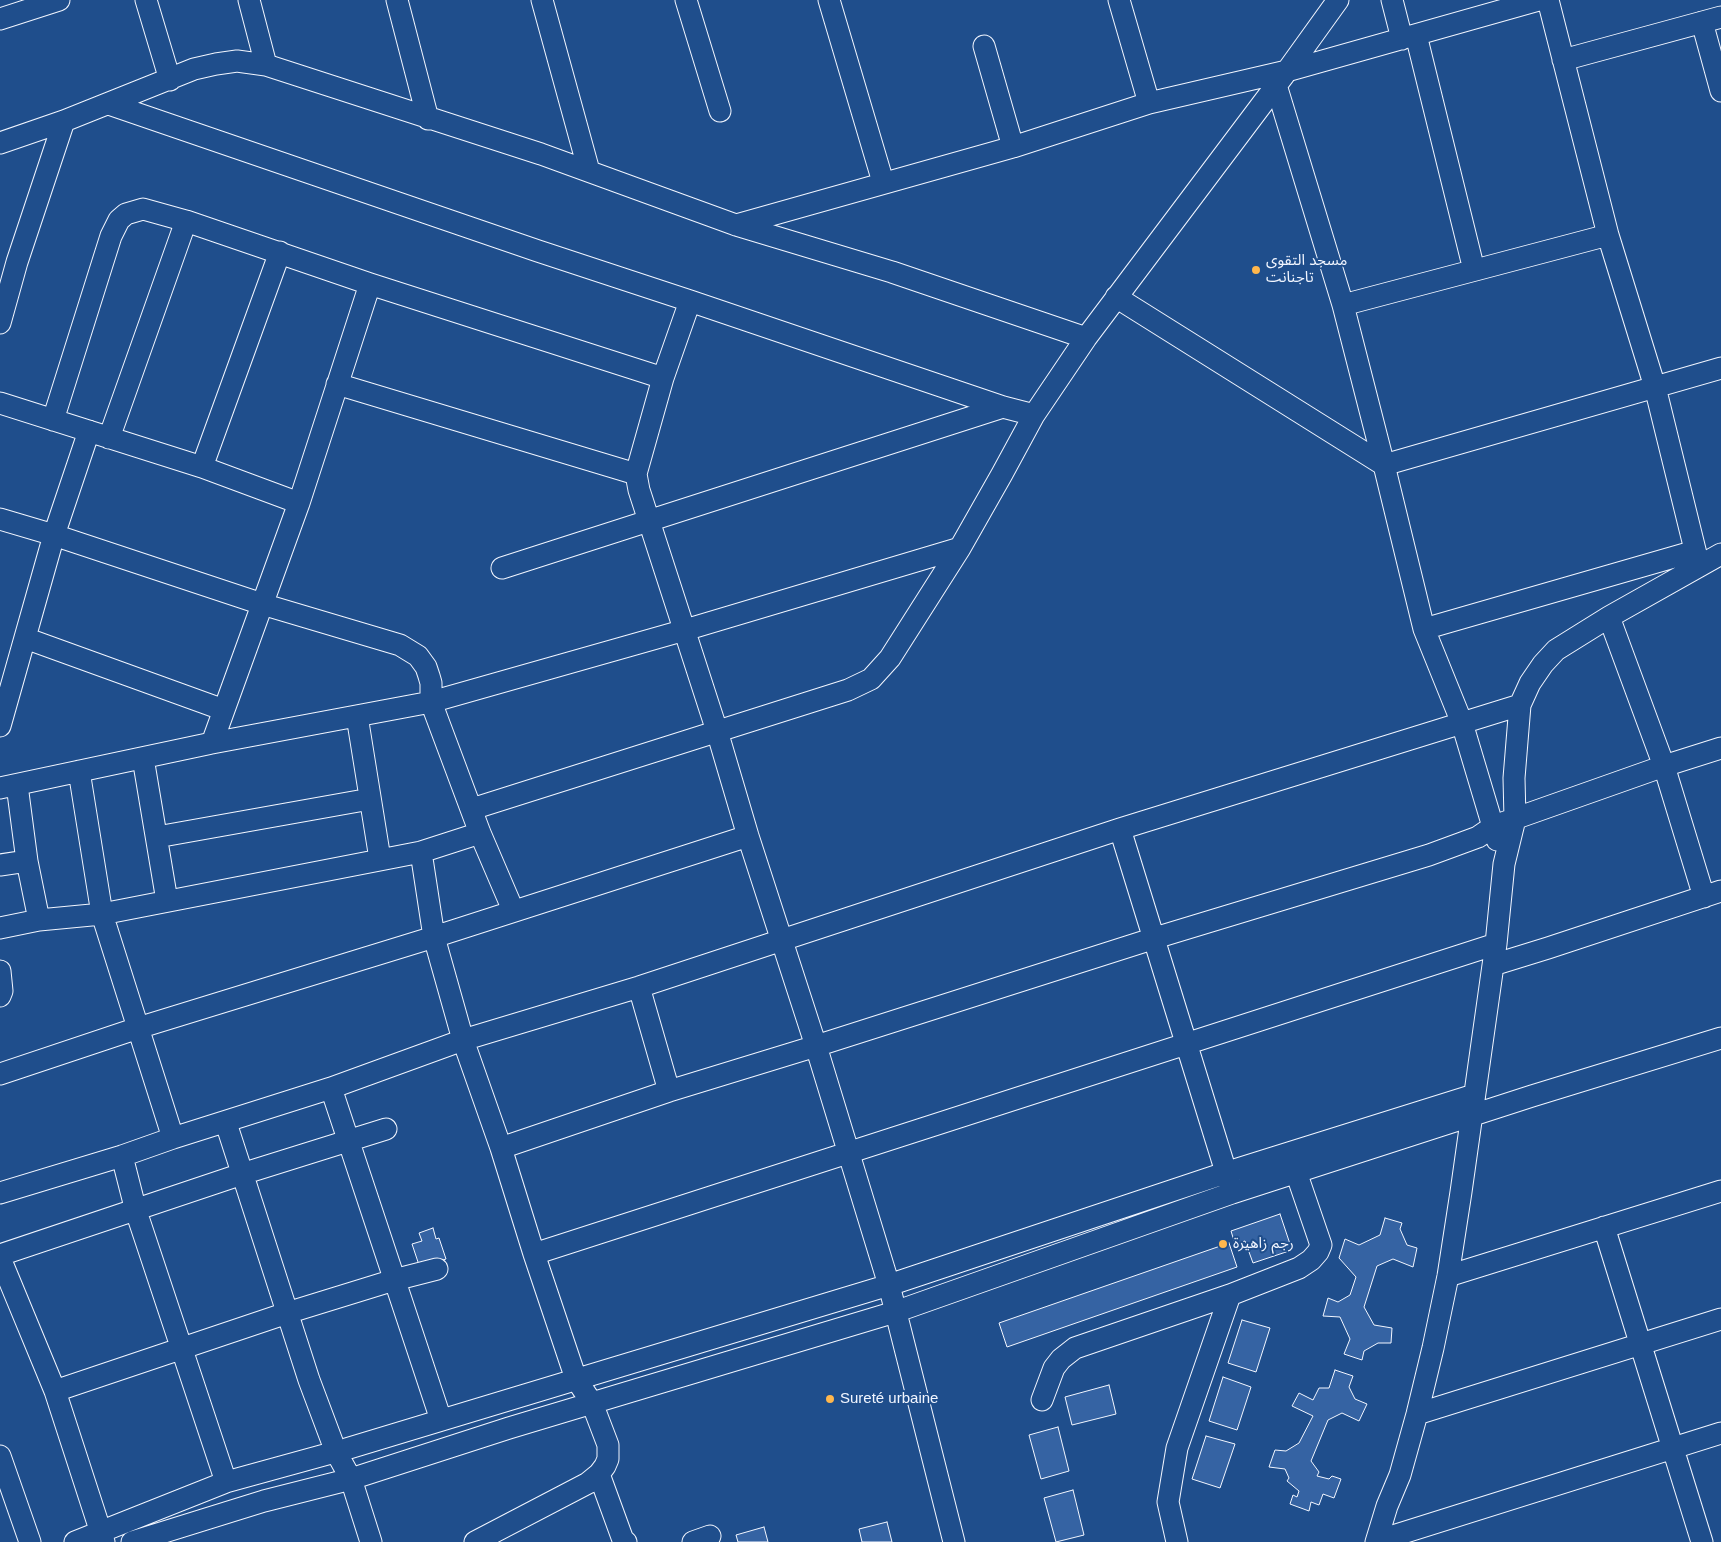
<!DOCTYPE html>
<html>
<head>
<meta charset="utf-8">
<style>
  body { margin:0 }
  canvas { display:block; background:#1f4e8c }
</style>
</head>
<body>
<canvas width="1721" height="1542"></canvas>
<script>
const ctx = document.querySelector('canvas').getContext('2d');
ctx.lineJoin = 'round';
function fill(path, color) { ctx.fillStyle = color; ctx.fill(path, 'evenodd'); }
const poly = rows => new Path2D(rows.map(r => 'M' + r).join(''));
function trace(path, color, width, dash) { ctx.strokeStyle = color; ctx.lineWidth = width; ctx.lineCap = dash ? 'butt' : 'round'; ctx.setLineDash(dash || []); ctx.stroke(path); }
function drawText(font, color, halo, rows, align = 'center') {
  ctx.font = font + ' Helvetica,"Noto Sans Arabic",sans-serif'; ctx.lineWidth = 4; ctx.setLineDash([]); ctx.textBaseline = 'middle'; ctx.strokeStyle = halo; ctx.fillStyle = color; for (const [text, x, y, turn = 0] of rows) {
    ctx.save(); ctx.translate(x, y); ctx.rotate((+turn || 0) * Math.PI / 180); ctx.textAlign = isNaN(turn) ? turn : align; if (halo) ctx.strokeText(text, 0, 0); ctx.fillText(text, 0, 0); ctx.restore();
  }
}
const building = poly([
  [1280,1214,1292,1250,1253,1263,1245,1241,1235,1244,1231,1231,1280,1214],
  [1385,1218,1402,1223,1400,1229,1407,1245,1417,1248,1413,1267,1393,1259,1377,1266,1364,1307,1374,1325,1392,1328,1391,1343,1378,1343,1364,1351,1362,1360,1344,1354,1350,1339,1340,1317,1323,1316,1328,1298,1338,1302,1350,1295,1356,1277,1339,1258,1345,1239,1359,1245,1380,1235,1385,1218],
  [433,1228,436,1239,439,1238,446,1259,420,1268,412,1244,422,1241,419,1233,433,1228],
  [1229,1243,1237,1267,1007,1347,999,1323,1229,1243],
  [1242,1320,1270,1328,1256,1372,1228,1363,1242,1320],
  [1335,1370,1353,1376,1349,1387,1355,1399,1367,1404,1359,1421,1342,1413,1328,1420,1311,1461,1319,1472,1317,1476,1329,1479,1332,1476,1341,1479,1334,1498,1323,1494,1319,1505,1311,1502,1309,1511,1290,1504,1293,1495,1297,1497,1299,1491,1287,1481,1289,1478,1285,1469,1269,1467,1275,1450,1286,1451,1299,1443,1313,1416,1292,1406,1299,1393,1313,1400,1319,1388,1329,1388,1335,1370],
  [1223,1377,1251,1387,1237,1430,1209,1421,1223,1377],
  [1109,1385,1116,1414,1072,1425,1065,1397,1109,1385],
  [1058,1427,1069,1471,1041,1479,1029,1435,1058,1427],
  [1206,1436,1235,1444,1220,1488,1192,1479,1206,1436],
  [1073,1490,1084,1535,1056,1542,1044,1498,1073,1490],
  [887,1522,892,1542,862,1542,859,1529,887,1522],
  [764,1527,768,1542,738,1542,736,1535,764,1527]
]);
fill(building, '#3563a3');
trace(building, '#f2f6ff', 1);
const minor = poly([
  [146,0,170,80],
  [249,0,266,65],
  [397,0,428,119],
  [542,0,589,171],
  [686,0,720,111],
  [829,0,883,182],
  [1119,0,1149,103],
  [1392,0,1402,39],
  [1548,0,1608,235,1655,387,1699,566],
  [0,19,59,0],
  [1702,22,1721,91],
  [1416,35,1474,270],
  [984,46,1013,147],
  [1563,60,1721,17],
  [1276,85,1343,305,1384,465,1721,368],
  [109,104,538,251,690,301,1003,407,1034,415],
  [0,143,64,121,194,69,216,64,237,61,266,65,541,154,736,225,892,272,1086,338],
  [736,225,1013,147,1149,103,1287,71,1539,0],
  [1116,297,1384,465,1424,629,1462,723,1497,840],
  [690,301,663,378,636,474,639,490,717,731,748,836,816,1046,889,1285,954,1542],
  [1343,305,1608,235],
  [0,323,17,262,64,121],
  [337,384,636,474],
  [0,403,202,467,299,503],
  [53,420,111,236,119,220,126,214,143,209,186,221,370,284,663,378],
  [109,438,186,221],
  [202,467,280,252],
  [0,519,54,535,262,604,400,645,418,656,426,667,429,676,431,683,431,702,480,833,513,910],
  [502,568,1003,407],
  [1609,617,1664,766,1704,897],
  [1424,629,1695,551],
  [25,638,224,710],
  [357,716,380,859],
  [0,726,54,535,89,431],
  [212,743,299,503,370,284],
  [143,758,167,901],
  [79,771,102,914,173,1138],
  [17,785,27,861,39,920],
  [0,788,212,743,431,702,685,630,960,548],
  [472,809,848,690,871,679,890,658,960,548,1002,474,1034,415,1086,338,1287,71,1338,0],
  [1120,829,1230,1185],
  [157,837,370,799],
  [421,852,434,937,463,1040,501,1148,534,1254,576,1379,592,1403,608,1445,608,1459,605,1466,599,1474,588,1483,475,1542],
  [0,865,27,861],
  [0,928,39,920,102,914,421,852,480,833],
  [1493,965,1548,948,1721,891],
  [0,971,2,991,0,996],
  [639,987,669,1091],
  [0,1074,138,1028,434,937,748,836],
  [331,1088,441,1420],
  [226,1123,309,1380,336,1452,351,1479,371,1542],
  [501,1148,669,1091,816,1046,1155,938,1429,855,1478,837,1494,826,1664,766,1721,748],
  [122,1156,136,1211,226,1482],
  [0,1193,122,1156,173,1138,331,1088,463,1040,639,987,1120,829,1520,705],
  [1604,1227,1702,1542],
  [534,1254,1496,944],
  [0,1255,242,1174,386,1129],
  [0,1258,55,1391,104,1542],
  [1448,1276,1721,1191],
  [55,1391,287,1313,394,1280,437,1269],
  [1042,1400,1054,1368,1061,1359,1075,1348,1230,1295],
  [1417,1414,1721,1319],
  [0,1456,30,1542],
  [599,1474,623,1540,626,1542],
  [1377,1541,1721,1433],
  [75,1542,226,1482,346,1449,889,1285,1225,1173,1474,1095],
  [132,1542,264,1501,351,1479,509,1428,895,1312,1232,1193,1532,1096,1721,1038],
  [693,1542,710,1536],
  [1177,1542,1168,1502,1177,1448,1230,1295,1299,1268,1311,1260,1318,1252,1321,1245,1296,1172],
  [1376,1542,1387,1506,1400,1475,1417,1414,1433,1348,1448,1276,1461,1192,1496,944,1504,864,1515,819,1514,778,1520,705,1530,683,1543,664,1556,650,1609,617,1721,554]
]);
trace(minor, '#f2f6ff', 23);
trace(minor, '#1f4e8c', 21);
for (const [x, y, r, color] of [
  [1256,270,5,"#ffb74d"],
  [1223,1244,5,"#ffb74d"],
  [830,1399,5,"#ffb74d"]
]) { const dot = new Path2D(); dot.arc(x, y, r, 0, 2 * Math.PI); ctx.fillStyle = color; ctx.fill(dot); trace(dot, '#1f4e8c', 2); }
drawText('15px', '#f2f6ff', '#1f4e8c', [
  ["مسجد التقوى",1266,261],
  ["تاجنانت",1266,278],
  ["رجم زاهيرة",1233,1244],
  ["Sureté urbaine",840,1399]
], 'left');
</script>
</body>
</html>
